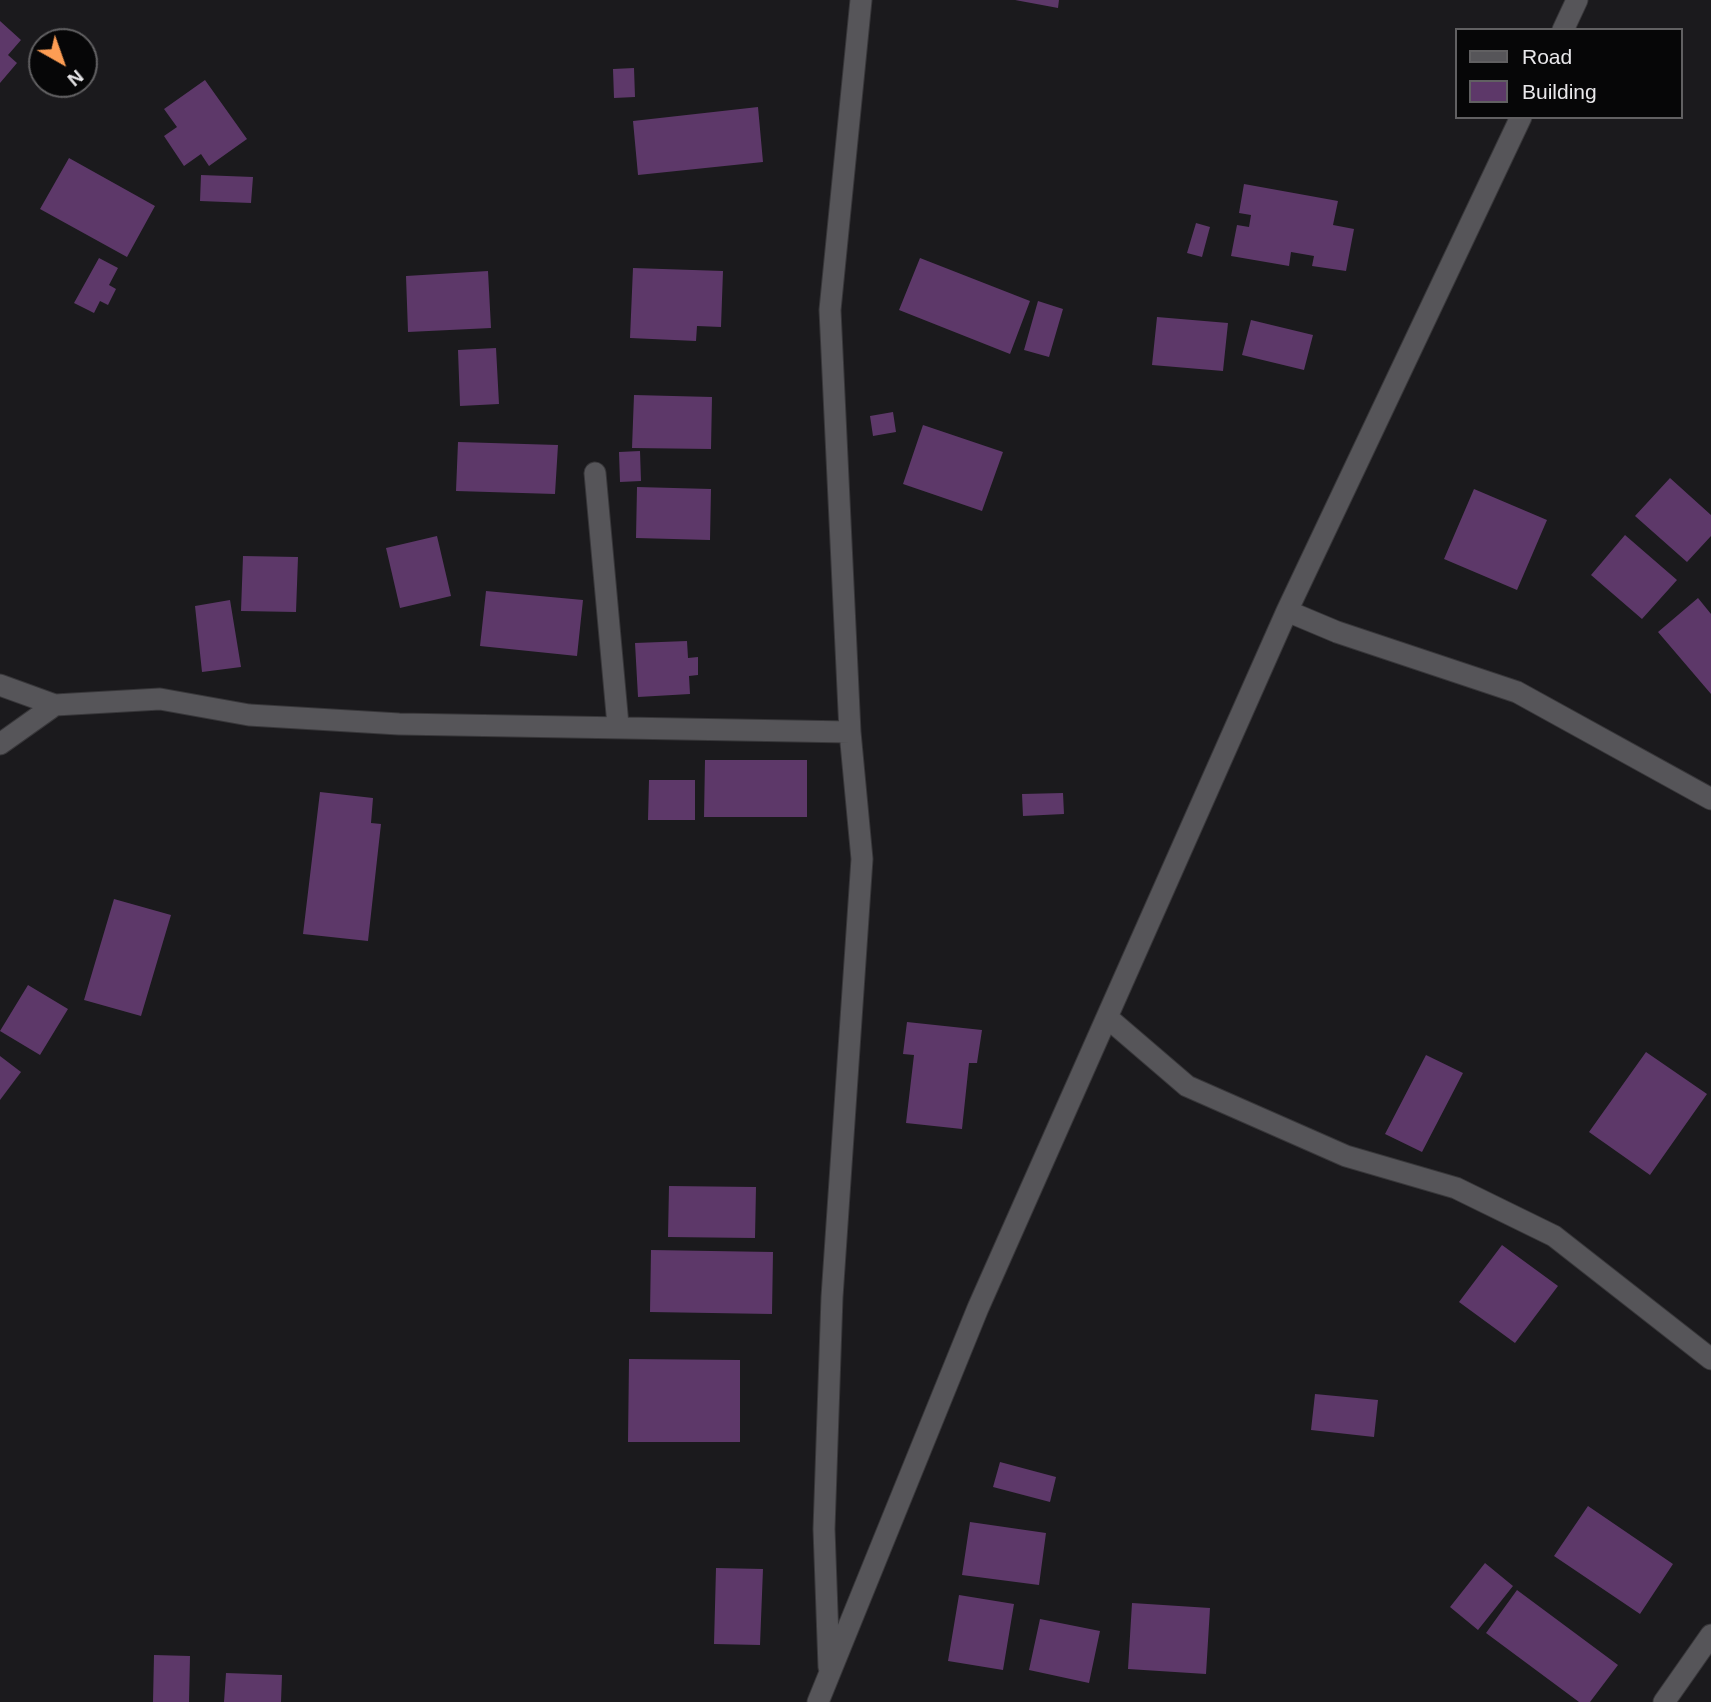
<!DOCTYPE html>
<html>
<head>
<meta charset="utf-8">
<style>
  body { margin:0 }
  #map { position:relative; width:1711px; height:1702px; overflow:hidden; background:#1b1a1d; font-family:Arial,sans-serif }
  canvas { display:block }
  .legend { position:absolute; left:1455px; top:28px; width:228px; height:91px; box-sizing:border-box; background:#060607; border:2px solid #616062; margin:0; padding:9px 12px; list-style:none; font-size:21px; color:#e9e8eb }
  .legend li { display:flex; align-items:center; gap:14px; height:35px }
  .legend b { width:35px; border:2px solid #616062 }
  .north { position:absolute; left:28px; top:28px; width:70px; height:70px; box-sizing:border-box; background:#060607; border:2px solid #616062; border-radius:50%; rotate:140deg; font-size:19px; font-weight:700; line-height:28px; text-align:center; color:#e9e8eb }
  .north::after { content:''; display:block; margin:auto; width:24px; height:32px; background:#fd9d54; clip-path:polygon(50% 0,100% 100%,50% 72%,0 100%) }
</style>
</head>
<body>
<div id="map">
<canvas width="1711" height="1702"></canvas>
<ul class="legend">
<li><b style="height:9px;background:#565559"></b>Road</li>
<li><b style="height:19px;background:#5d3869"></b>Building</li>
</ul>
<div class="north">N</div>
</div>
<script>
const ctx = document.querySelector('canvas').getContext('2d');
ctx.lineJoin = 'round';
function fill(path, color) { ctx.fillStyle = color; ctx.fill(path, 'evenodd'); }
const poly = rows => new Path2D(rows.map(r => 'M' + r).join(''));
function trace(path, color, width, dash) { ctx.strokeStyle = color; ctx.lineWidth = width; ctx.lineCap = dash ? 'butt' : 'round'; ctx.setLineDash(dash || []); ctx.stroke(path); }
fill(poly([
  [1015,0,1059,0,1058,8],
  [0,21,21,40,8,55,17,63,0,83],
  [634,68,635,97,614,98,613,69],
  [205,80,247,139,209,166,201,154,184,166,164,136,177,127,164,109],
  [758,107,763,162,638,175,633,121],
  [69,158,155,206,127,257,40,209],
  [201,175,253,177,251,203,200,201],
  [1244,184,1338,201,1333,225,1354,229,1346,271,1312,266,1314,256,1291,252,1289,266,1231,256,1237,225,1249,227,1251,215,1239,213],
  [1196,223,1210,227,1202,257,1187,253],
  [99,258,118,268,109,285,116,289,108,305,100,301,94,313,74,303],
  [920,258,1030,301,1010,354,899,310],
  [633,268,723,271,721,327,697,326,696,341,630,338],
  [488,271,491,328,408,332,406,276],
  [1038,301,1063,309,1049,357,1024,350],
  [1157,317,1228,323,1223,371,1152,365],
  [1251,320,1313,335,1304,370,1242,355],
  [496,348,499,404,460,406,458,350],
  [634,395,712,397,711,449,632,448],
  [893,412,896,432,873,436,870,416],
  [923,425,1003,452,982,511,903,484],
  [458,442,558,445,555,494,456,491],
  [640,451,641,481,620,482,619,452],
  [1670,478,1711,515,1711,536,1687,562,1635,516],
  [637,487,711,489,710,540,636,538],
  [1474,489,1547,520,1517,590,1444,559],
  [1625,535,1677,580,1642,619,1591,575],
  [437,536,451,596,400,608,386,548],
  [243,556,298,557,296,612,241,611],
  [486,591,583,600,577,656,480,646],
  [1698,598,1711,614,1711,694,1658,632],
  [230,600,241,667,202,672,195,606],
  [687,641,688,658,698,657,698,675,689,676,690,694,638,697,635,643],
  [705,760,807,760,807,817,704,817],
  [649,780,695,780,695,820,648,820],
  [320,792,373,798,371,823,381,824,368,941,303,934],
  [1063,793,1064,814,1023,816,1022,794],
  [114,899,171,915,141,1016,84,1000],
  [28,985,68,1009,40,1055,0,1031],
  [907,1022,982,1030,977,1063,969,1063,962,1129,906,1123,914,1055,903,1054],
  [1646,1052,1707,1094,1650,1175,1589,1132],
  [1426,1055,1463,1073,1422,1152,1385,1134],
  [0,1056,21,1072,0,1100],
  [669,1186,756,1187,755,1238,668,1237],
  [1502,1245,1558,1286,1515,1343,1459,1302],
  [651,1250,773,1252,772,1314,650,1312],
  [629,1359,740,1360,740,1442,628,1442],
  [1315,1394,1378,1400,1374,1437,1311,1430],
  [1000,1462,1056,1477,1050,1502,993,1487],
  [1588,1506,1673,1564,1640,1614,1554,1556],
  [970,1522,1046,1533,1039,1585,962,1575],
  [1485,1563,1513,1586,1478,1630,1450,1607],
  [716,1568,763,1569,760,1645,714,1644],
  [1517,1590,1618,1665,1590,1702,1579,1702,1486,1633],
  [959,1595,1014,1604,1003,1670,948,1661],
  [1132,1603,1210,1608,1206,1674,1128,1669],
  [1040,1619,1100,1631,1089,1683,1029,1670],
  [154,1655,190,1656,189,1702,153,1702],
  [226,1673,282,1675,281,1702,224,1702]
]), '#5d3869');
const minor = poly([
  [1563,30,1577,0],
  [595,473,618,725],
  [1287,611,1337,632,1517,692,1711,799],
  [0,685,55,705],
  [0,744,55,705,160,699,249,715,399,724,850,732],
  [1109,1019,1187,1086,1346,1156,1456,1188,1554,1236,1711,1359],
  [829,1667,824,1529,832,1297,862,859,850,732,830,310,861,0],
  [818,1702,978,1308,1287,611,1521,117],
  [1664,1702,1711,1635]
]);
trace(minor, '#38373a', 23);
trace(minor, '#565559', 21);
</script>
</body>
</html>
